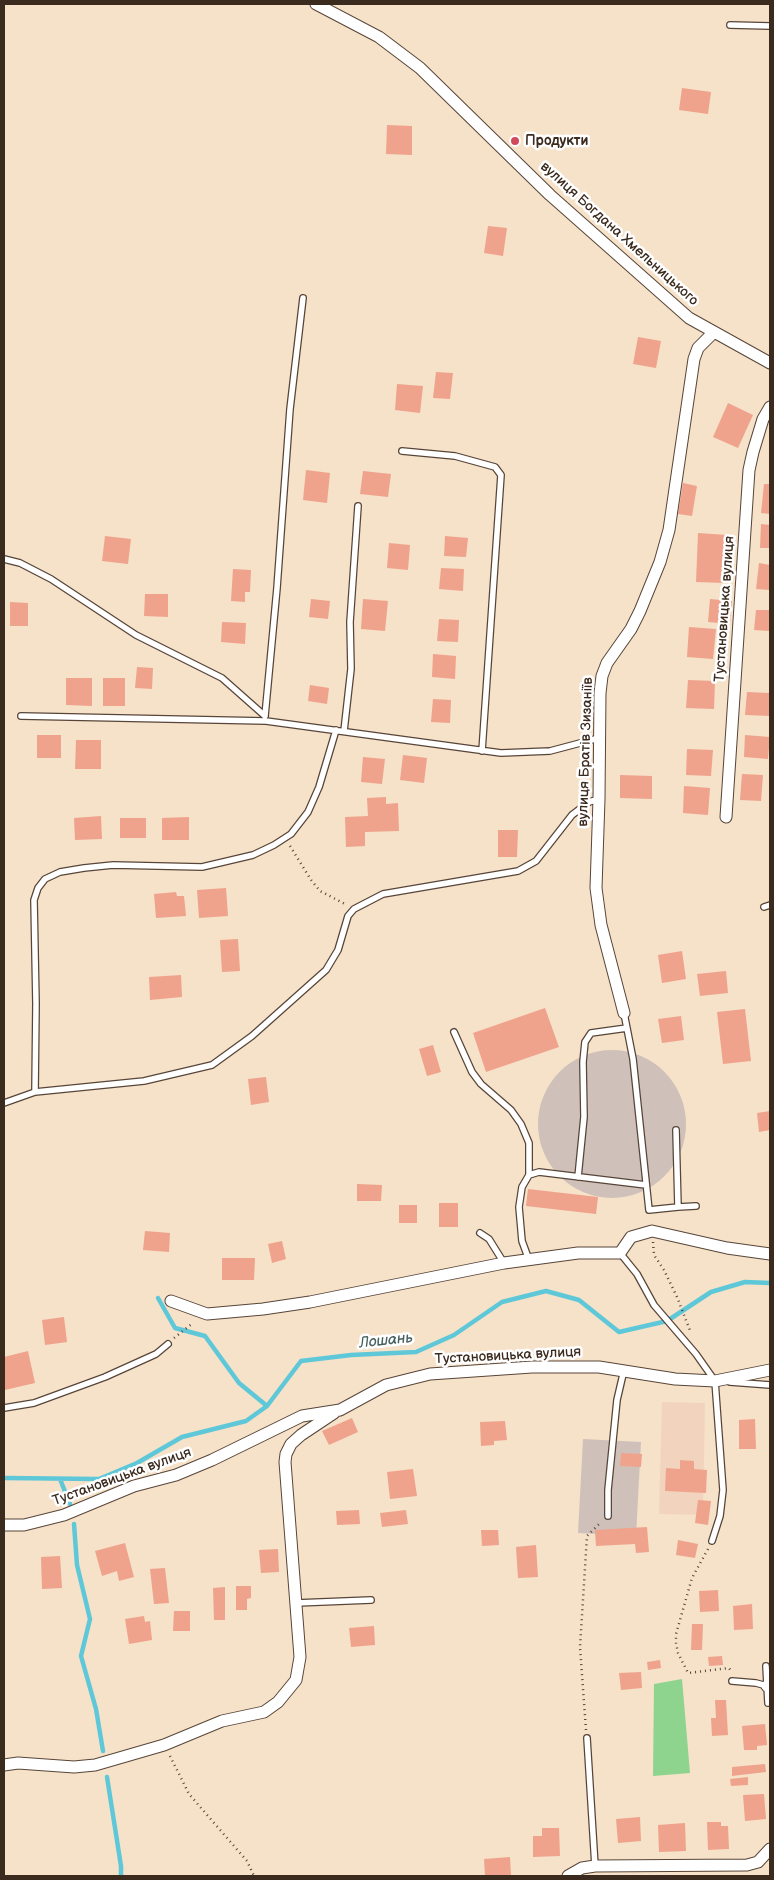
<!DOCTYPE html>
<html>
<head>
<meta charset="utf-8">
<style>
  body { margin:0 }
  #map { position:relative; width:774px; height:1880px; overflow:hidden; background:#f6e1c9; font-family:"Balsamiq Sans",sans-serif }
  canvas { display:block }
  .frame { position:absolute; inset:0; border:5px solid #3b2a1e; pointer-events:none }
</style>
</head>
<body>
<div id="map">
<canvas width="774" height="1880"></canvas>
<div class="frame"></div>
</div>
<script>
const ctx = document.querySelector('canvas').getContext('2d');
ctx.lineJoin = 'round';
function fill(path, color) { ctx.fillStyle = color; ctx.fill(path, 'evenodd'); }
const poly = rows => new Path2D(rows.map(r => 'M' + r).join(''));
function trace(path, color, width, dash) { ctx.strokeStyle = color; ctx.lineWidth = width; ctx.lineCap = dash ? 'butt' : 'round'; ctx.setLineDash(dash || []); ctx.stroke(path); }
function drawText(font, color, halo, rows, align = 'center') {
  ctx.font = font + ' "Balsamiq Sans",sans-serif'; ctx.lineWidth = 5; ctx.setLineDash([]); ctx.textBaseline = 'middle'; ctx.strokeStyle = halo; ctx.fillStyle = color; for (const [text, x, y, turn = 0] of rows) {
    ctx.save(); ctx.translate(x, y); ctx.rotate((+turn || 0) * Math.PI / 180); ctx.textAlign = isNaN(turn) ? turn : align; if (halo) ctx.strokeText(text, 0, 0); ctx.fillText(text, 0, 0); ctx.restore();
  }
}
fill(poly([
  [662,1402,705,1403,703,1515,659,1514]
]), '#f2d4be');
fill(poly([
  '538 1124a74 74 0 1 1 148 0a74 74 0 1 1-148 0Z',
  [583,1439,641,1442,636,1536,578,1533]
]), '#cfc0ba');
fill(poly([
  [682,1679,690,1773,653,1776,654,1684]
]), '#8ed48e');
trace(poly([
  [158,1298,175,1328,205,1336,239,1383,267,1406],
  [4,1478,99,1479,137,1463,182,1437,246,1421,267,1406,301,1361,351,1355,416,1352,454,1335,502,1302,546,1291,579,1300,619,1332,667,1321,711,1292,745,1282,770,1283],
  [60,1479,70,1504],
  [74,1524,77,1565,90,1619,81,1656,96,1709,103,1751],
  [107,1777,121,1866,121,1876]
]), '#5ec8d9', 4.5);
fill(poly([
  [682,88,711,92,708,114,679,110],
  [387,125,412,126,412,155,386,154],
  [488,226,507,228,503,256,484,253],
  [638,337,661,341,656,368,633,364],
  [436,372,453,373,450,399,433,398],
  [397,384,423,386,420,413,395,410],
  [728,403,753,415,738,448,713,437],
  [306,470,330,473,327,503,303,500],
  [363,471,391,474,388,497,360,494],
  [683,483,697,486,692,516,678,514],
  [764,484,770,484,770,514,761,513],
  [761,524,770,525,770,548,760,548],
  [698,533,727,535,724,583,696,582],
  [105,536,131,539,128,564,102,561],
  [445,536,468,538,466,557,444,556],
  [389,543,410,545,408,570,387,568],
  [759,563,770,565,770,590,756,589],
  [441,568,464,569,463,591,439,589],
  [233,569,251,570,250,592,245,592,245,602,231,601],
  [145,594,168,594,168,617,144,616],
  [311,599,330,601,328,619,309,617],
  [363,599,388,601,385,631,361,629],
  [710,599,732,601,730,624,708,622],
  [10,602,28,603,28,626,10,626],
  [756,610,770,610,770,631,754,630],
  [439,619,459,620,458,642,437,641],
  [222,622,246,623,245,644,221,642],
  [689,627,716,629,713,659,687,657],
  [433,654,456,656,455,679,432,677],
  [137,667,153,668,152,689,135,688],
  [66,678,92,678,92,706,66,705],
  [103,678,125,678,125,706,103,706],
  [688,680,715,681,714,709,686,708],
  [310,685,329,688,327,704,308,701],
  [747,692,770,693,770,716,745,715],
  [433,699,451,700,450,723,431,722],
  [37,735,61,735,61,758,37,758],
  [745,735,770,737,768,759,744,757],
  [76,740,101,740,101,769,75,769],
  [687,749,713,750,711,776,686,775],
  [403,755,427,758,424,783,400,780],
  [363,757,385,759,382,784,361,782],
  [742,774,763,775,761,801,740,800],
  [620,775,652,776,652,799,620,798],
  [684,786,710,788,708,815,683,813],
  [386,797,386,804,398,803,399,831,365,832,365,846,346,847,345,817,368,816,367,798],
  [101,816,102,839,75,840,74,818],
  [189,817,189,840,162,840,162,818],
  [120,818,146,818,146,838,120,838],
  [498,830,518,830,517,857,498,857],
  [226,888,228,916,199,918,197,890],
  [176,892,177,896,184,896,186,916,156,918,154,894],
  [238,939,240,971,222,972,220,940],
  [682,951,686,979,662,983,658,955],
  [726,971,728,993,700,996,697,974],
  [181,975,182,997,150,1000,149,977],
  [545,1008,559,1047,486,1072,473,1033],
  [745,1009,751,1061,723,1064,717,1012],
  [681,1016,684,1040,662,1043,658,1019],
  [433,1045,441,1072,427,1076,419,1049],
  [266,1077,269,1102,251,1105,248,1079],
  [770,1111,770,1130,759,1132,757,1113],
  [357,1184,382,1185,381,1201,357,1201],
  [528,1189,598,1197,596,1214,526,1206],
  [439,1203,458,1203,458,1227,439,1227],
  [399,1205,417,1205,417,1223,399,1223],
  [145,1231,170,1233,169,1252,143,1250],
  [282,1241,286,1259,272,1263,268,1244],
  [222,1258,255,1258,254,1280,222,1280],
  [64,1317,67,1342,45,1345,42,1320],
  [28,1351,35,1383,5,1390,4,1357],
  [352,1418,358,1432,329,1445,322,1431],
  [755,1419,756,1449,739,1449,739,1420],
  [505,1421,507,1440,494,1441,494,1445,481,1446,480,1422],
  [621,1453,642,1454,641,1467,620,1466],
  [680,1460,694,1461,694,1469,707,1470,706,1493,665,1491,666,1468,680,1469],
  [413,1469,417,1496,390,1499,387,1472],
  [698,1500,711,1501,708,1525,695,1523],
  [359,1510,360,1524,337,1525,336,1511],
  [406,1510,408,1524,382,1527,380,1513],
  [647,1527,649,1552,636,1553,635,1544,596,1546,595,1530],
  [481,1530,498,1530,499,1545,482,1546],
  [678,1540,698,1544,695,1558,676,1555],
  [125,1543,134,1577,119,1581,117,1571,102,1576,95,1551],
  [536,1545,538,1577,518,1578,516,1547],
  [278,1549,279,1572,261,1573,259,1550],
  [60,1556,62,1588,42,1589,41,1557],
  [165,1568,169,1603,154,1604,150,1569],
  [236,1586,251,1586,251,1598,247,1599,247,1610,236,1610],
  [225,1587,225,1620,214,1620,213,1588],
  [718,1590,719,1611,700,1612,699,1591],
  [752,1604,753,1629,734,1630,733,1606],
  [174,1611,190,1611,190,1631,173,1631],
  [144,1616,145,1622,150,1621,152,1640,129,1644,125,1619],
  [692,1624,703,1624,702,1650,691,1650],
  [374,1626,375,1645,351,1647,349,1628],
  [722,1656,723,1665,709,1666,708,1657],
  [660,1660,661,1668,648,1670,647,1662],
  [641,1672,642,1688,621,1690,619,1673],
  [715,1700,726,1700,728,1735,712,1736,711,1718,716,1718],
  [765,1724,767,1745,757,1746,757,1750,744,1750,742,1726],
  [765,1764,766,1772,732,1776,732,1767],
  [748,1777,748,1785,731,1786,730,1779],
  [764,1794,766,1819,745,1821,743,1795],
  [640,1817,641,1841,618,1843,616,1819],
  [707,1822,721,1822,721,1826,728,1826,729,1849,708,1850],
  [685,1823,686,1851,659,1852,658,1825],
  [542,1828,559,1828,560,1856,533,1857,533,1836,542,1836],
  [510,1857,511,1876,485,1876,484,1859]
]), '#efa38c');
const lane = poly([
  [730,25,770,26],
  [402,451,455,456,495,467,501,475,482,751],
  [4,559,20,563,51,579,136,635,222,678,265,716],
  [21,716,266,721,501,753,550,751,599,738],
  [265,716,277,588,290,409,303,298],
  [344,731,351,669,350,622,358,506],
  [764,907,770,905],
  [624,1013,633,1059,649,1210,678,1207,676,1130],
  [454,1032,472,1072,481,1084,511,1110,521,1124,529,1143,529,1175],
  [35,1092,36,1004,34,900,38,888,45,879,60,872,84,868,113,865,202,867,253,855,274,845,291,834,308,812,319,787,336,730],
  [4,1103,35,1092,144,1081,212,1065,252,1036,326,970,338,950,348,916,354,909,383,894,518,871,536,861,572,815,589,802,599,799],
  [578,1177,584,1117,583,1062,585,1042,591,1033,627,1028],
  [678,1207,696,1206],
  [480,1233,489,1239,504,1263],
  [620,1253,637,1274,654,1305,696,1354,715,1381,723,1490,720,1516,712,1541],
  [529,1260,522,1241,519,1207,522,1187,529,1175,539,1172,646,1185],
  [730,1382,770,1385],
  [4,1408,34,1403,105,1377,156,1354,168,1344],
  [608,1516,608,1490,617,1400,624,1370],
  [296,1603,371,1600],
  [766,1666,768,1703],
  [732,1681,756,1683,767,1686],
  [587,1738,595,1866]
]);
const street = poly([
  [316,4,379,37,420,68,550,195,689,318,770,363],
  [726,817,749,470,753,452,763,419,770,407],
  [624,1013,601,925,596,888,599,799,600,693,602,676,607,663,631,629,640,611,660,562,669,530,694,359,698,348,713,333],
  [171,1301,207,1314,263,1309,310,1302,504,1263,578,1253,620,1253,631,1237,652,1231,727,1248,770,1254],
  [4,1525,24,1525,64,1515,134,1486,176,1475,212,1460,302,1416,340,1410,386,1385,430,1374,532,1367,599,1367,675,1379,715,1381,770,1370],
  [767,1686,770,1687],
  [4,1765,18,1763,74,1767,95,1765,164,1745,222,1721,264,1712,278,1702,296,1680,300,1657,285,1462,286,1454,291,1444,301,1435,334,1413],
  [568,1876,582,1868,595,1866,747,1865,758,1862,770,1849]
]);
trace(lane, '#574538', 8);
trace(street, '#574538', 13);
trace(poly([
  [290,846,311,880,320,891,347,905],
  [653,1242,654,1255,664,1270,677,1297,691,1333],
  [174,1338,193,1323],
  [708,1549,692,1578,676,1634,676,1643,678,1653,688,1673,729,1668,731,1671],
  [586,1730,580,1647,587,1536,601,1522],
  [170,1756,189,1794,247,1861,254,1876]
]), '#574538', 2.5, [1, 4]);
trace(lane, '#fff', 5.5);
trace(street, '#fff', 11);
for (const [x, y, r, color] of [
  [515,141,5,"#d1495b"]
]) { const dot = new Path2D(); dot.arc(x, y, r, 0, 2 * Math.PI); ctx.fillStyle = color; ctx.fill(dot); trace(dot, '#fff', 2); }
drawText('bold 14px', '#3b2a1e', '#fff', [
  ["Продукти",525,141]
], 'left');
drawText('14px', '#3b2a1e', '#fff', [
  ["вулиця Богдана Хмельницького",619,234,42],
  ["Тустановицька вулиця",725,609,-86],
  ["вулиця Братів Зизаніїв",586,752,-88],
  ["Тустановицька вулиця",508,1356,-3],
  ["Тустановицька вулиця",122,1477,-20]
]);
drawText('italic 15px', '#47615f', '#fff', [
  ["Лошань",386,1341,-6]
]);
</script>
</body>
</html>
